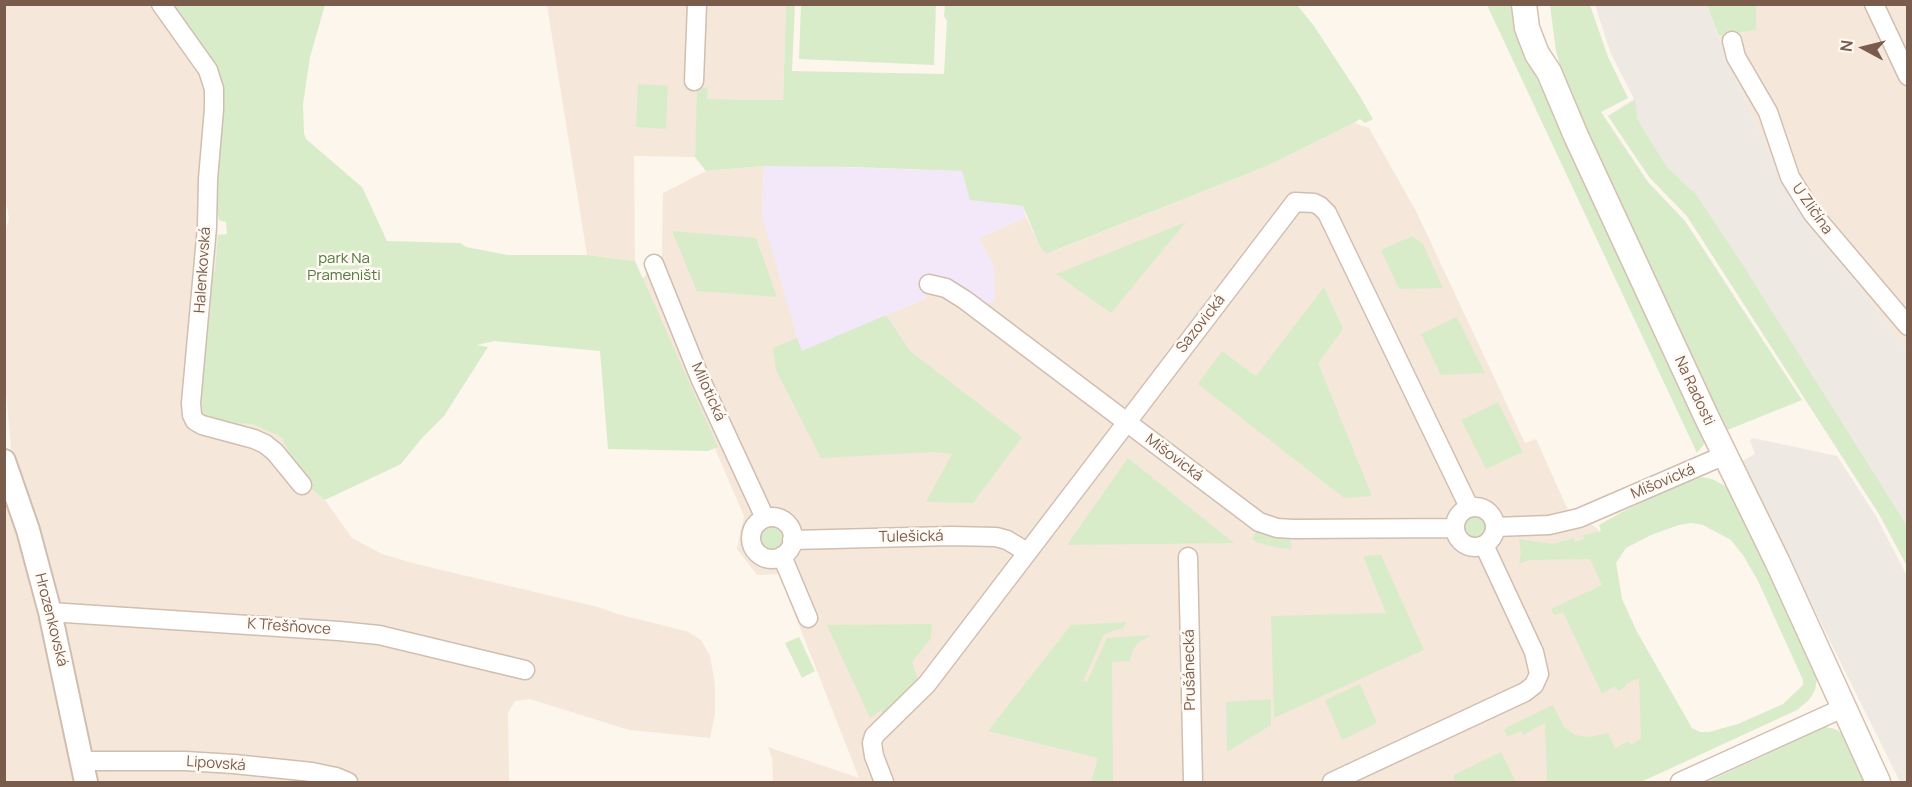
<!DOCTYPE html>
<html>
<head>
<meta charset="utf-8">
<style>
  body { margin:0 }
  #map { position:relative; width:1912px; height:787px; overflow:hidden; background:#fdf6ec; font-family:Manrope,sans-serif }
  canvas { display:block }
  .frame { position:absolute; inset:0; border:6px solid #7a5c4d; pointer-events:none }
  .north { position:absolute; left:1834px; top:18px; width:60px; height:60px; -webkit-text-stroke:4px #fffaf3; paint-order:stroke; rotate:277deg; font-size:16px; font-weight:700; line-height:24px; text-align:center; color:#7a5c4d }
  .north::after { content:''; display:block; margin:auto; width:21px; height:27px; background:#7a5c4d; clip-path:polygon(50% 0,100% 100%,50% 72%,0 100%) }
</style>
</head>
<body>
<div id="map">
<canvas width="1912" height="787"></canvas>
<div class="frame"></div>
<div class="north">N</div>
</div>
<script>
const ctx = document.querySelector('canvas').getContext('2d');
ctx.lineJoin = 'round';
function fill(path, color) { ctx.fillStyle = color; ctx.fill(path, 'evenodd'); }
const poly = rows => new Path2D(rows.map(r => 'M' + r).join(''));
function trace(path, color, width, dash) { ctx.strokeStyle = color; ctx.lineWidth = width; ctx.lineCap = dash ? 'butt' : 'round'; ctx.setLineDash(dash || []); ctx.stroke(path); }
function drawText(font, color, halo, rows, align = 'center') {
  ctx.font = font + ' Manrope,sans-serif'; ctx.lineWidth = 5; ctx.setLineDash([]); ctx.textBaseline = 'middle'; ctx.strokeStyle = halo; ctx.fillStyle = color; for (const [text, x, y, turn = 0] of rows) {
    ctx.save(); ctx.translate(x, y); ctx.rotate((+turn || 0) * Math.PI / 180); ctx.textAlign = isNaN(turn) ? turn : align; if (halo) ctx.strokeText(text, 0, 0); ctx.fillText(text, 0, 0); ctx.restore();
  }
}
fill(poly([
  [4,5,172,5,204,49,215,220,218,235,215,270,208,286,212,423,252,424,281,437,306,485,325,500,352,538,382,554,416,564,598,607,621,615,670,627,688,632,701,640,710,656,715,684,715,714,710,738,629,730,530,699,515,701,508,713,509,782,95,782,33,517,16,456,11,449,4,369,4,237,9,218,4,191],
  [547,5,786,5,783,100,707,99,698,87,695,157,634,156,635,261,587,255],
  [1756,5,1907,5,1907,350,1821,236,1781,179,1726,56,1719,36,1756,30],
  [1354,123,1369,128,1416,211,1525,443,1536,439,1568,510,1598,529,1616,563,1622,599,1637,632,1683,713,1610,782,773,782,772,758,768,747,859,778,779,574,757,575,737,549,744,516,642,279,662,257,663,193,706,171,764,166,762,216,866,326,886,315,925,299,931,276,954,282,984,303,992,302,994,268,979,238,1026,217,1039,245,1047,254,1267,166],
  [4,489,28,556,77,782,5,782]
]), '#f5e8da');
fill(poly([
  [1595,5,1707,5,1726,56,1781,179,1821,236,1907,350,1907,566,1879,514,1687,216,1650,178,1608,116,1634,99,1611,54],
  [1753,438,1837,456,1876,516,1907,576,1907,782,1900,782,1741,462,1755,454,1750,440]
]), '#efe9e4');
fill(poly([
  [764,166,810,166,962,171,994,203,1023,206,1026,217,979,238,994,268,995,300,991,303,984,303,954,282,931,276,925,299,801,351,762,216]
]), '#f3e8fa');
fill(poly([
  [172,5,325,5,310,57,303,104,304,133,306,139,362,187,387,241,460,243,466,247,508,255,587,255,635,261,718,447,708,451,608,449,600,351,494,341,477,345,488,347,444,416,422,438,401,464,325,500,306,485,281,437,252,424,212,423,197,411,208,286,215,270,218,235,227,234,226,222,219,220,214,199,222,118],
  [786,5,795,5,792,71,944,74,947,21,944,16,945,5,1297,5,1314,26,1358,93,1373,119,1365,123,1360,119,1354,123,1267,166,1046,254,1039,245,1023,206,970,200,962,171,852,167,764,166,706,171,695,157,697,87,708,88,707,99,783,100],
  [801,5,936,5,934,65,799,59],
  [1487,5,1517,5,1529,59,1535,74,1704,435,1704,444,1697,453],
  [1550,5,1590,5,1608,57,1628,98,1601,112,1648,182,1685,221,1802,400,1725,431,1566,87,1556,51],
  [1707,5,1756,5,1756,30,1719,36],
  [638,84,668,86,666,129,636,127],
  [1635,100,1637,119,1666,166,1697,196,1744,267,1907,526,1907,566,1879,514,1687,216,1650,178,1608,116],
  [1186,222,1111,313,1056,274],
  [672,231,756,238,777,297,697,291],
  [1412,236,1423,244,1443,288,1399,289,1381,250],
  [1324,287,1343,329,1318,363,1372,496,1344,498,1198,384,1222,351,1256,376],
  [886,315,910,351,1022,437,973,503,926,502,952,454,932,452,821,458,776,370,773,348,797,338,802,351],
  [1457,317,1485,373,1441,375,1421,334],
  [1498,402,1523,452,1486,469,1461,420],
  [1128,458,1234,543,1067,545],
  [1702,477,1712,479,1727,487,1814,667,1817,679,1815,690,1809,700,1797,710,1641,782,1547,782,1545,723,1523,735,1521,731,1507,737,1504,729,1553,705,1564,727,1575,735,1588,737,1608,733,1615,748,1629,741,1630,745,1641,739,1639,678,1626,684,1626,686,1618,691,1615,686,1602,694,1563,612,1554,615,1551,609,1602,585,1590,559,1529,560,1519,564,1521,554,1519,539,1553,544,1574,538,1575,542,1584,539,1583,535,1601,531,1599,525,1622,512,1680,484],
  [1691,523,1703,525,1731,540,1743,555,1758,581,1803,680,1803,685,1783,704,1738,724,1709,732,1700,732,1692,728,1637,632,1622,599,1616,563,1626,548,1651,535,1679,525],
  '1462 526a12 12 0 1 1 24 0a12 12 0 1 1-24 0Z',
  '759 537a12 12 0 1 1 24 0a12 12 0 1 1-24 0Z',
  [1258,529,1290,537,1292,549,1278,548,1256,542,1252,539],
  [1381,555,1424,650,1274,718,1271,616,1386,613,1363,556],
  [1126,622,1123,628,1104,634,1083,681,1087,682,1107,638,1151,635,1138,643,1133,650,1130,661,1112,662,1113,782,1091,782,1098,758,988,731,1071,625],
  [932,624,931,638,912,662,918,680,898,705,884,714,881,710,870,718,827,625],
  [799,637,815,671,802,678,785,643],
  [1360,684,1377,723,1342,740,1325,700],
  [1271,699,1271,725,1227,752,1226,702],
  [1825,727,1835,729,1844,734,1868,782,1707,782],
  [1501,752,1516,782,1454,782,1454,775]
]), '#d8ecc9');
const minor = poly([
  [161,4,208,70,214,89,214,109,208,179,207,227,191,403,192,415,195,421,202,425,254,439,265,444,275,452,302,485],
  [1874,4,1908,76],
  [1732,41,1736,57,1768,112,1790,177,1813,214,1908,326],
  [694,81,697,4],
  [654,264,700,378,765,518],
  [929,284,946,288,965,300,1259,522,1277,528,1294,529,1454,528],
  '1455 527a20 20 0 1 1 40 0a20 20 0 1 1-40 0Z',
  '751 538a21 21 0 1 1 42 0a21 21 0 1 1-42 0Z',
  [1495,527,1549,525,1579,518,1725,455],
  [792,540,951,536,996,537,1007,540,1027,552],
  [782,556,808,618],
  [1188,557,1193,782],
  [50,612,339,631,379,635,525,670],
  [82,761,185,761,234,764,312,772,336,777,348,782],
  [884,782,874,756,872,743,874,736,927,684,1295,202,1314,203,1320,206,1327,213,1469,507],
  [1332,782,1525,692,1534,685,1539,674,1534,652,1484,545],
  [1680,782,1843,708]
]);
const tertiary = poly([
  [4,461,28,530,50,612,86,782]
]);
const secondary = poly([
  [1524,4,1527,28,1537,54,1549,72,1576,136,1706,416,1777,561,1878,782]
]);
trace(minor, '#d1beb0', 21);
trace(tertiary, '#d1beb0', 26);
trace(secondary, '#d6c0b0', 27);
trace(minor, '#fff', 18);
trace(tertiary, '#fff', 22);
trace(secondary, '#fff', 24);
drawText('15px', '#7a5c4d', '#fffaf3', [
  ["U Zličína",1812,209,55],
  ["Halenkovská",203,270,-86],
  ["Sazovická",1201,324,-52],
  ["Na Radosti",1694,391,65],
  ["Milotická",708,392,66],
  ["Míšovická",1174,458,37],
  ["Míšovická",1663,482,-23],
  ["Tulešická",911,537,-1],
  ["Hrozenkovská",51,620,76],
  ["K Třešňovce",289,627,4],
  ["Prušánecká",1190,670,-91],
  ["Lipovská",216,764,4]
]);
drawText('15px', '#537a41', '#fffaf3', [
  ["park Na",344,259],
  ["Prameništi",344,276]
]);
</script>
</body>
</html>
